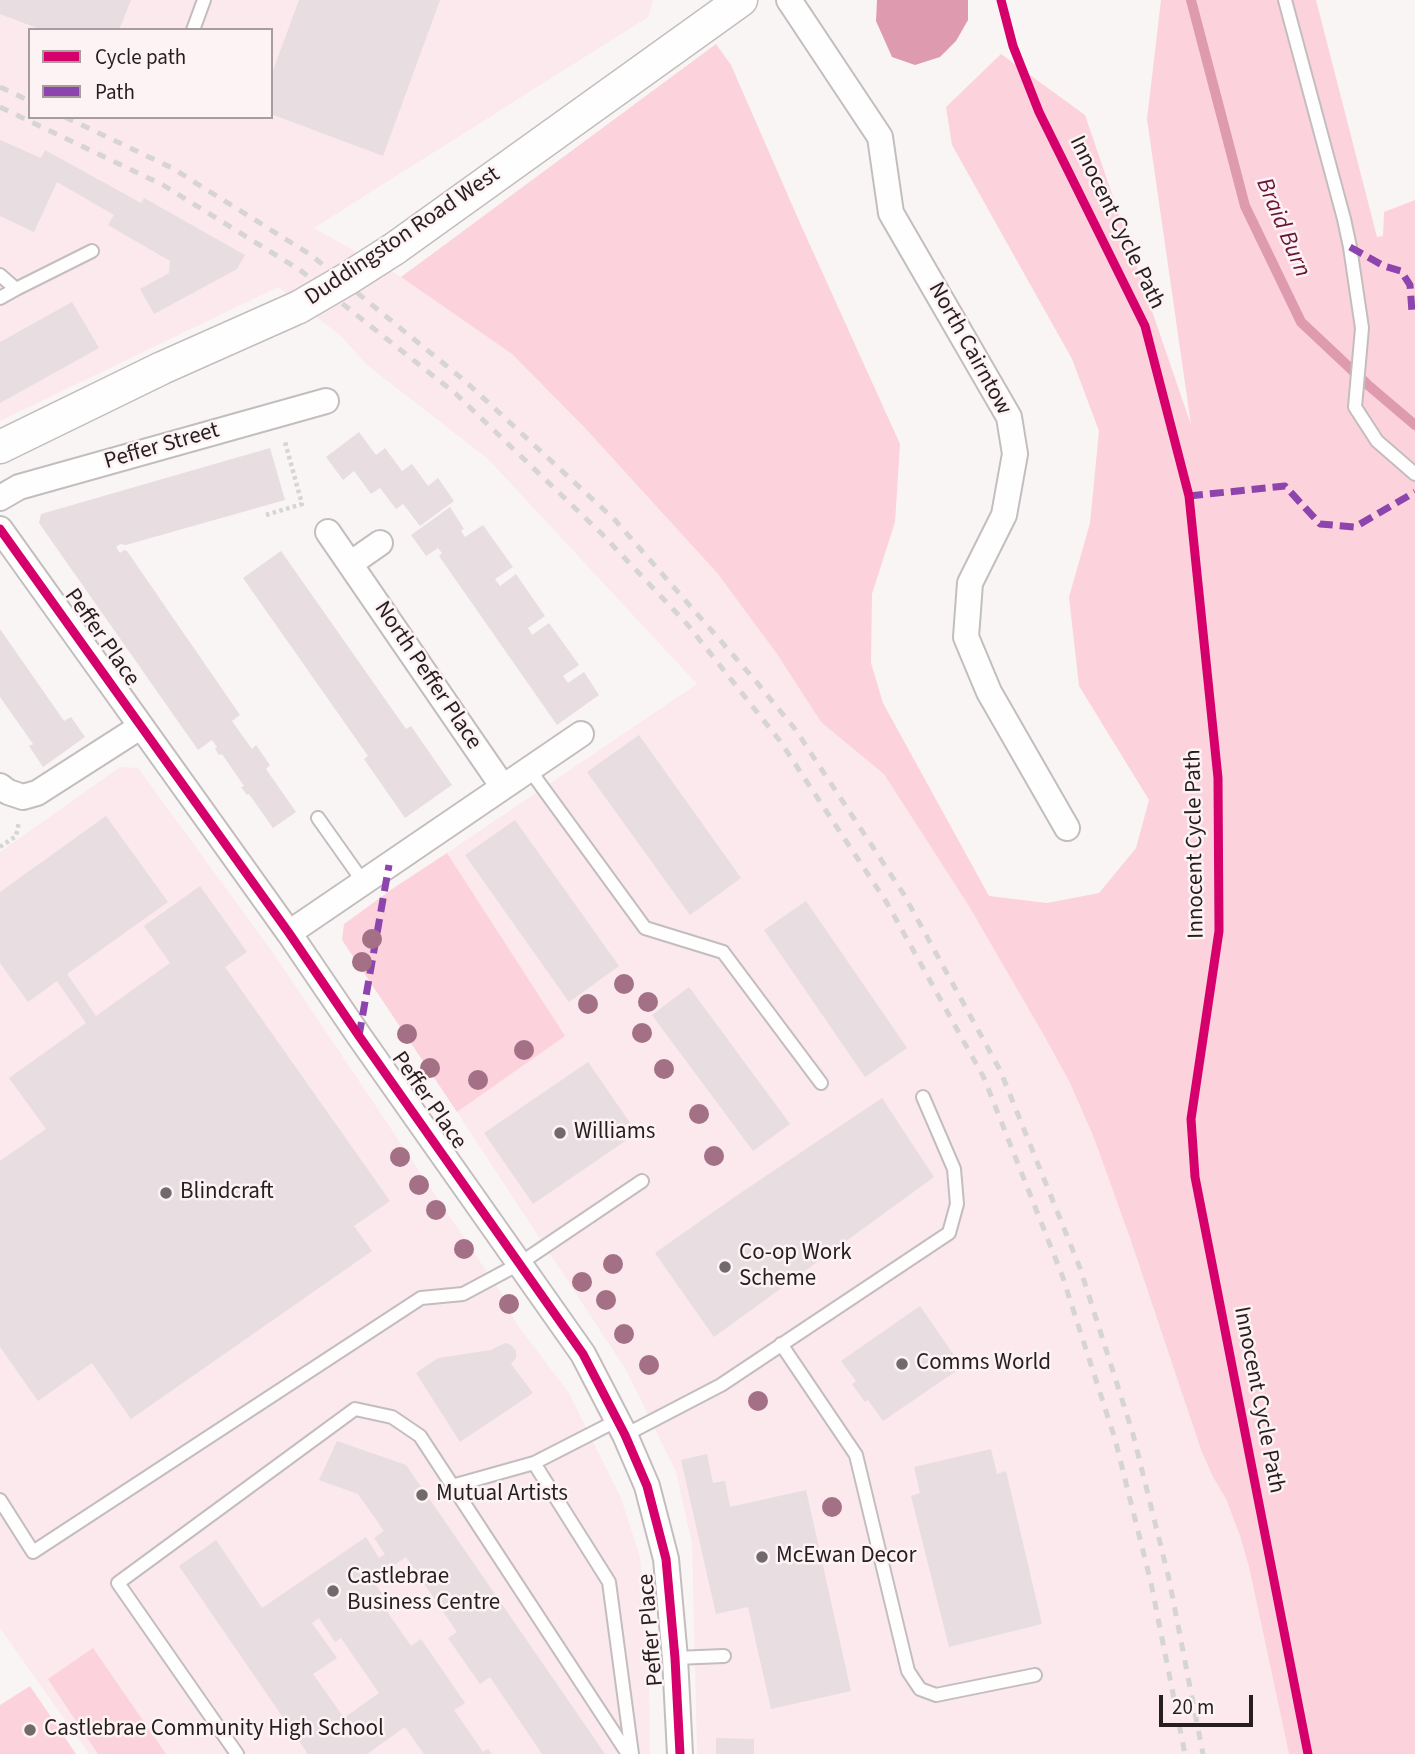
<!DOCTYPE html>
<html>
<head>
<meta charset="utf-8">
<style>
  body { margin:0 }
  #map { position:relative; width:1415px; height:1754px; overflow:hidden; background:#faf5f5; font-family:"Source Sans 3",sans-serif }
  canvas { display:block }
  .legend { position:absolute; left:28px; top:28px; width:245px; height:91px; box-sizing:border-box; background:#fdf2f4; border:2px solid #a79d9f; margin:0; padding:9px 12px; list-style:none; font-size:21px; color:#271e20 }
  .legend li { display:flex; align-items:center; gap:14px; height:35px }
  .legend b { width:35px; border:2px solid #a79d9f }
  .scale { position:absolute; left:1159px; top:1695px; width:94px; height:32px; box-sizing:border-box; border:4px solid #271e20; border-top:0; padding-left:9px; font-size:21px; line-height:24px; white-space:nowrap; color:#271e20; -webkit-text-stroke:5px #fdf2f4; paint-order:stroke }
</style>
</head>
<body>
<div id="map">
<canvas width="1415" height="1754"></canvas>
<ul class="legend">
<li><b style="height:9px;background:#d6006c"></b>Cycle path</li>
<li><b style="height:9px;background:#8e44ad"></b>Path</li>
</ul>
<div class="scale">20 m</div>
</div>
<script>
const ctx = document.querySelector('canvas').getContext('2d');
ctx.lineJoin = 'round';
function fill(path, color) { ctx.fillStyle = color; ctx.fill(path, 'evenodd'); }
const poly = rows => new Path2D(rows.map(r => 'M' + r).join(''));
function trace(path, color, width, dash) { ctx.strokeStyle = color; ctx.lineWidth = width; ctx.lineCap = dash ? 'butt' : 'round'; ctx.setLineDash(dash || []); ctx.stroke(path); }
function drawText(font, color, halo, rows, align = 'center') {
  ctx.font = font + ' "Source Sans 3",sans-serif'; ctx.lineWidth = 5; ctx.setLineDash([]); ctx.textBaseline = 'middle'; ctx.strokeStyle = halo; ctx.fillStyle = color; for (const [text, x, y, turn = 0] of rows) {
    ctx.save(); ctx.translate(x, y); ctx.rotate((+turn || 0) * Math.PI / 180); ctx.textAlign = isNaN(turn) ? turn : align; if (halo) ctx.strokeText(text, 0, 0); ctx.fillText(text, 0, 0); ctx.restore();
  }
}
fill(poly([
  [0,0,653,0,648,17,314,228,401,277,512,354,585,428,718,574,777,654,821,722,879,746,1042,1032,1070,1083,1094,1138,1130,1238,1201,1450,1213,1477,1226,1499,1240,1536,1249,1567,1289,1754,697,1754,692,1544,676,1472,626,1370,457,1112,564,1036,447,853,697,684,488,459,367,365,342,337,278,287,0,421],
  [30,30,271,30,271,117,30,117],
  [120,767,138,768,274,954,503,1296,516,1323,569,1393,621,1498,640,1557,646,1612,649,1668,650,1754,89,1754,0,1628,0,852]
]), '#fbe9ed');
fill(poly([
  [1161,0,1316,0,1377,237,1383,236,1384,212,1415,200,1415,1754,1289,1754,1249,1567,1240,1536,1226,1499,1213,1477,1201,1450,1130,1238,1094,1138,1070,1083,1042,1032,969,906,884,774,821,722,777,654,718,574,585,428,512,354,401,277,716,44,731,65,800,223,900,444,895,522,872,594,871,663,883,703,989,896,1047,903,1099,893,1136,848,1149,800,1079,686,1069,597,1090,523,1099,431,1072,359,952,145,946,107,1001,54,1085,115,1191,425,1147,119],
  [447,853,565,1036,457,1112,342,940,344,924,395,887],
  [93,1648,166,1754,98,1754,48,1679],
  [30,1686,76,1754,0,1754,0,1705]
]), '#fcd2dd');
fill(poly([
  [877,0,968,0,968,20,956,41,940,57,915,65,892,57,876,21]
]), '#de9baf');
trace(poly([
  [1191,0,1245,206,1301,322,1368,385,1415,425]
]), '#de9baf', 10);
fill(poly([
  [0,0,131,0,119,30,42,30,0,14],
  [299,0,440,0,383,156,271,114,271,76],
  [0,140,41,158,45,150,141,203,144,198,245,255,237,269,154,314,140,289,169,273,170,261,108,225,114,215,57,182,34,232,0,216],
  [72,302,99,348,0,403,0,342],
  [359,432,376,455,385,448,402,471,412,464,428,486,438,478,454,501,420,526,403,504,396,509,380,488,371,494,354,471,343,480,326,457],
  [270,448,285,500,126,545,120,544,116,547,120,553,124,550,127,551,240,715,232,721,252,749,256,745,270,765,266,769,296,812,273,828,249,794,247,795,241,787,244,786,222,754,219,755,217,752,215,748,217,747,212,740,198,750,39,523,41,514],
  [450,507,464,529,461,531,465,537,483,525,513,567,495,579,500,586,516,574,545,616,528,628,532,635,549,623,579,665,563,676,568,683,584,672,599,695,557,725,439,556,442,553,438,548,426,556,411,535],
  [281,551,406,729,411,726,452,785,405,818,364,759,368,756,243,578],
  [0,629,64,721,71,717,85,737,43,767,29,746,33,744,0,697],
  [639,735,741,878,690,915,587,772],
  [106,816,168,902,67,974,96,1016,170,963,144,926,200,886,247,952,225,967,390,1201,354,1226,372,1251,131,1419,92,1363,38,1401,0,1347,0,1161,46,1129,9,1078,86,1023,57,981,28,1002,0,963,0,892],
  [515,820,619,966,569,1002,465,855],
  [806,901,907,1048,865,1077,764,930],
  [689,987,790,1124,753,1151,652,1015],
  [588,1062,637,1133,533,1204,484,1133],
  [882,1098,934,1177,714,1337,655,1253,736,1196],
  [920,1306,962,1367,883,1421,868,1400,865,1402,852,1384,856,1381,841,1361],
  [505,1343,511,1345,516,1351,516,1358,511,1364,533,1393,460,1442,416,1373,438,1358,491,1350],
  [337,1441,406,1465,605,1754,542,1754,490,1677,480,1684,448,1638,457,1632,406,1557,372,1580,388,1602,383,1606,411,1646,421,1639,465,1703,454,1710,483,1752,488,1749,492,1754,424,1754,405,1727,367,1754,308,1754,179,1566,216,1540,262,1608,366,1537,379,1558,385,1554,374,1538,384,1531,358,1494,319,1480],
  [319,1618,335,1642,341,1638,379,1693,344,1718,313,1674,337,1658,312,1623],
  [991,1449,997,1474,1006,1471,1042,1624,949,1647,911,1496,920,1493,914,1467],
  [707,1454,713,1483,725,1481,730,1507,806,1490,851,1691,771,1709,748,1607,716,1614,681,1460],
  [716,1738,754,1739,754,1754,716,1754]
]), '#e8dde0');
const service = poly([
  [1285,0,1344,219,1350,247,1362,328,1355,407,1377,441,1415,474],
  [193,30,204,0],
  [0,275,16,289,0,298],
  [16,289,92,251],
  [529,769,645,928,723,952,821,1083],
  [318,818,364,883],
  [781,1344,856,1455,908,1671,920,1689,936,1695,1035,1675],
  [625,1435,721,1385,949,1233,957,1204,954,1169,923,1097],
  [534,1463,609,1582,632,1754],
  [452,1486,534,1463,618,1420],
  [0,1500,33,1552,421,1298,463,1294,519,1264,642,1181],
  [675,1658,724,1656],
  [237,1754,118,1583,355,1409,392,1417,420,1436,628,1754]
]);
const minor = poly([
  [789,0,880,137,891,213,1009,417,1015,454,1004,515,970,583,966,637,989,692,1067,828],
  [0,498,19,487,326,401],
  [0,529,289,933,359,1036,583,1354,625,1435,647,1486,666,1559,675,1658,680,1754],
  [328,532,503,787],
  [350,564,380,543],
  [0,786,8,792,23,797,37,793,140,727],
  [289,933,581,734]
]);
const tertiary = poly([
  [394,249,741,0],
  [0,447,162,368,299,307]
]);
trace(service, '#c4bdbe', 16);
trace(minor, '#c4bdbe', 28);
trace(tertiary, '#c4bdbe', 35);
trace(poly([
  [266,515,302,504,285,442],
  [0,847,16,836,19,822]
]), '#d6d4d5', 4.5, [3.5, 3.5]);
trace(service, '#fefefe', 12);
trace(minor, '#fefefe', 24);
trace(tertiary, '#fefefe', 32);
trace(poly([
  [0,87,30,101],
  [0,107,163,185,300,270,456,394,601,533,687,624,780,741,887,903,984,1078,1062,1275,1115,1439,1151,1583,1185,1754],
  [65,117,172,168,311,255,465,381,615,520,754,679,795,729,903,893,1000,1070,1080,1268,1133,1434,1169,1579,1203,1754]
]), '#d6d4d4', 5, [9, 9]);
const tertiaryBridge = poly([
  [299,307,347,279,394,249]
]);
trace(tertiaryBridge, '#c4bdbe', 35, []);
trace(tertiaryBridge, '#fefefe', 32);
trace(poly([
  [1350,247,1384,266,1401,271,1410,285,1412,312,1415,314],
  [1189,496,1285,486,1320,524,1355,527,1415,492],
  [359,1036,389,865]
]), '#8e44ad', 7, [14, 7]);
trace(poly([
  [1001,0,1013,46,1039,112,1145,326,1189,496,1218,778,1219,931,1191,1119,1195,1177,1308,1754],
  [0,529,289,933,359,1036,583,1354,625,1435,647,1486,666,1559,675,1658,680,1754]
]), '#d6006c', 9);
ctx.fillStyle = '#a37086';
for (const [x, y] of [
  [372,939],
  [362,962],
  [624,984],
  [648,1002],
  [588,1004],
  [642,1033],
  [407,1034],
  [524,1050],
  [430,1068],
  [664,1069],
  [478,1080],
  [699,1114],
  [714,1156],
  [400,1157],
  [419,1185],
  [436,1210],
  [464,1249],
  [613,1264],
  [582,1282],
  [606,1300],
  [509,1304],
  [624,1334],
  [649,1365],
  [758,1401],
  [832,1507]
]) { ctx.beginPath(); ctx.arc(x, y, 10, 0, 2 * Math.PI); ctx.fill(); }
for (const [x, y, r, color] of [
  [560,1133,7,"#71696b"],
  [166,1193,7,"#71696b"],
  [725,1267,7,"#71696b"],
  [902,1364,7,"#71696b"],
  [422,1495,7,"#71696b"],
  [762,1557,7,"#71696b"],
  [333,1591,7,"#71696b"],
  [30,1730,7,"#71696b"]
]) { const dot = new Path2D(); dot.arc(x, y, r, 0, 2 * Math.PI); ctx.fillStyle = color; ctx.fill(dot); trace(dot, '#fdf2f4', 2.5); }
drawText('23px', '#271e20', '#fdf2f4', [
  ["Innocent Cycle Path",1116,223,64],
  ["Duddingston Road West",403,237,-34],
  ["North Cairntow",969,349,61],
  ["Peffer Street",162,447,-16],
  ["Peffer Place",101,638,55],
  ["North Peffer Place",427,676,56],
  ["Innocent Cycle Path",1196,844,-91],
  ["Peffer Place",428,1101,55],
  ["Innocent Cycle Path",1258,1400,79],
  ["Peffer Place",652,1630,-95]
]);
drawText('23px', '#271e20', '#fdf2f4', [
  ["Williams",574,1133],
  ["Blindcraft",180,1193],
  ["Co-op Work",739,1254],
  ["Scheme",739,1280],
  ["Comms World",916,1364],
  ["Mutual Artists",436,1495],
  ["McEwan Decor",776,1557],
  ["Castlebrae",347,1578],
  ["Business Centre",347,1604],
  ["Castlebrae Community High School",44,1730]
], 'left');
drawText('italic 24px', '#6a1538', '#fdf2f4', [
  ["Braid Burn",1282,228,67]
]);
</script>
</body>
</html>
